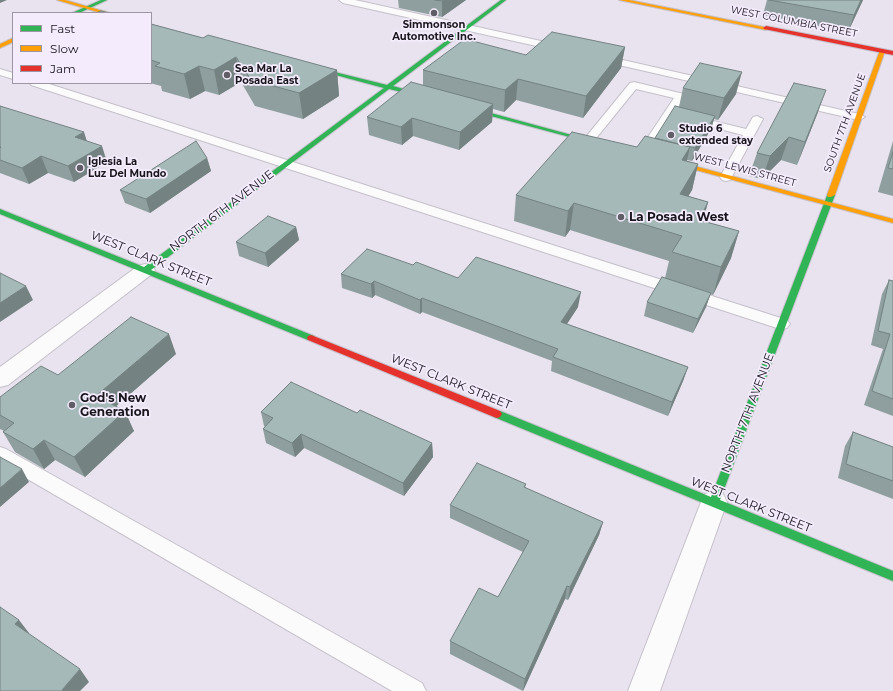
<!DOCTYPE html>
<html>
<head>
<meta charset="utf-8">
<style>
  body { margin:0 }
  #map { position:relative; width:893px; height:691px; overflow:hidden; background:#e8e3ee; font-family:Montserrat,sans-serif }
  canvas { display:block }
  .legend { position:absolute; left:12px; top:12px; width:140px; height:72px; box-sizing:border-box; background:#f4ecfd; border:1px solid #9c96a3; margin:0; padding:5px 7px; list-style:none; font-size:12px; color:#19151c }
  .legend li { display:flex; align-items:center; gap:8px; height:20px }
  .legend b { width:20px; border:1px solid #9c96a3 }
</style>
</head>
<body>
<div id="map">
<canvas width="893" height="691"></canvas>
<ul class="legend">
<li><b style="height:5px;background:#30b455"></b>Fast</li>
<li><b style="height:5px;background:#ff9f0a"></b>Slow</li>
<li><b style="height:5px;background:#e5322d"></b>Jam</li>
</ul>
</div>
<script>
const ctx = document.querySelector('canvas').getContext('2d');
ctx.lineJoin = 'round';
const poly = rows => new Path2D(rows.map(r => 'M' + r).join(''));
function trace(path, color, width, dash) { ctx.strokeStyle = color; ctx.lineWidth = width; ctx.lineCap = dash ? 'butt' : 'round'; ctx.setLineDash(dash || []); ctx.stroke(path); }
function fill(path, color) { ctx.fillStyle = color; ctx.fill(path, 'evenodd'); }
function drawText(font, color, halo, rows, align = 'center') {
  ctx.font = font + ' Montserrat,sans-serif'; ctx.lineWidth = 3.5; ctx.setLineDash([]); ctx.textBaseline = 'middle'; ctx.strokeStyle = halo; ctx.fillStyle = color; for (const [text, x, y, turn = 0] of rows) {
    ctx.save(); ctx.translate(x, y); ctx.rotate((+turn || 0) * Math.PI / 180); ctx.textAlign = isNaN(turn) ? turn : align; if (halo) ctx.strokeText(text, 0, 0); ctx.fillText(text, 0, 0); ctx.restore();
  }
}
const lane = poly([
  [339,0,355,0,559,45,564,48,559,51,343,3,339,0],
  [601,55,859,114,865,117,859,120,597,60,596,58,597,56,601,55],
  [0,69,13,73,13,79,0,75,0,69],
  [634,82,684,94,685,96,646,158,642,159,638,158,636,155,674,98,636,89,593,142,585,142,583,140,585,138,630,83,634,82],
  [30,83,46,83,787,320,790,324,787,328,782,329,777,328,31,85,30,83],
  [693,116,746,129,753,117,757,116,763,119,730,180,726,181,722,180,720,177,743,135,689,121,687,119,693,116],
  [0,447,6,449,422,683,426,691,392,691,0,463,0,447]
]);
const street = poly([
  [145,264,152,266,155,270,152,274,8,385,0,387,0,367,138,266,145,264],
  [714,491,723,494,727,502,660,691,628,691,701,502,705,494,714,491]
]);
const fast = poly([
  [101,0,107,0,79,13,72,13,101,0],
  [501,0,506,0,393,86,432,97,432,99,389,89,151,270,314,336,315,338,314,340,308,340,0,214,0,209,144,267,384,88,306,67,306,65,387,85,501,0],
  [461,106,465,106,601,143,598,145,596,144,461,108,461,106],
  [828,193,831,193,835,195,720,500,893,571,893,581,494,417,492,414,494,411,500,411,711,497,828,193]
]);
const slow = poly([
  [57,0,65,0,110,13,101,13,57,0],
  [619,0,629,0,769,28,766,30,619,0],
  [13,38,13,42,0,48,0,44,13,38],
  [880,50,885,51,835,195,831,197,828,197,827,195,880,50],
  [668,159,893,219,893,223,666,162,665,161,668,159]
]);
const jam = poly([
  [766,26,893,51,893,55,764,29,763,28,766,26],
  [311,335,500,411,502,414,500,417,497,418,494,417,308,340,307,338,308,336,311,335]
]);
trace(lane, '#c5c0ca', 2);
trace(street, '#c5c0ca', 2);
trace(fast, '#c5c0ca', 2);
trace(slow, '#c5c0ca', 2);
trace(jam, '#c5c0ca', 2);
fill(lane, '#fcfbfc');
fill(street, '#fcfbfc');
fill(fast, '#30b455');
fill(slow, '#ff9f0a');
fill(jam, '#e5322d');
fill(poly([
  [398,0,466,0,442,17,399,8],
  [767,0,863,0,848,32,763,15],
  [151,24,203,38,337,70,339,96,303,119,255,106,241,82,219,95,205,91,190,99,162,91,161,86,150,83,151,83],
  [625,47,621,68,583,118,516,100,504,112,493,109,492,122,459,150,413,136,402,145,369,135,367,117,423,86,423,70,526,55],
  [683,88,736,94,718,120,714,119,711,129,692,161,687,160,687,161,698,164,692,190,688,196,708,202,703,221,739,231,731,258,713,295,710,294,706,307,693,333,644,316,647,302,665,278,669,261,570,230,565,237,514,221,516,195,637,147,655,138,679,107],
  [0,106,87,141,107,162,74,182,48,173,29,184,0,173],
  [818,112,797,165,781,160,762,179,749,176,757,153],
  [893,141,893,196,878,192],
  [207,158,211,171,150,213,125,203,120,190],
  [296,227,299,240,268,267,239,256,236,242],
  [413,265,458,278,578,307,567,324,688,367,683,381,668,416,551,371,552,361,422,312,420,314,375,295,372,298,342,288,341,274],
  [889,280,893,281,893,416,864,405,883,349,871,345,882,294],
  [176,354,116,406,134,431,85,477,55,460,44,469,15,452,3,432,4,431,0,429,0,397,58,375],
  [261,412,357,413,432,443,433,457,404,496,304,448,295,457,266,443,263,429,265,427,264,426],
  [853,432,893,447,893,499,838,478,845,446],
  [526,484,525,488,603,522,599,535,568,600,565,599,523,691,450,654,450,641,498,597,523,552,450,518,450,505]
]), '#8f9f9f');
fill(poly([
  [0,0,7,0,0,3],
  [444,0,466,0,442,17,442,1],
  [861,0,863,0,848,32,854,15],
  [625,47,621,68,583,118,586,96],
  [236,57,241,82,219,95,214,70],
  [199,66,205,91,190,99,184,74],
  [337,70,339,96,303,119,299,93],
  [742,72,736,94,718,120,724,98],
  [518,79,516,100,504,112,505,90],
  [826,90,818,112,797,165,805,142],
  [493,104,492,122,459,150,460,132],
  [715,116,711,129,692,161,695,148],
  [412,118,413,136,402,145,401,127],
  [84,132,89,148,75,137],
  [789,137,781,160,762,179,770,156],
  [102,146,107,162,74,182,68,166],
  [690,147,684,173,682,160],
  [41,156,48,173,29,184,22,168],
  [207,158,211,171,150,213,146,199],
  [698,164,692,190,674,221,680,194],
  [708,202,701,228,699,220],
  [574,203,570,230,565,237,568,211],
  [296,227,299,240,268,267,265,253],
  [739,231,731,258,713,295,721,267],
  [374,281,375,295,372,298,371,284],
  [26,286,33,300,0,322,0,303],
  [581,292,578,307,559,336,561,322],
  [711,293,706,307,693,333,698,319],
  [422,298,422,312,420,314,420,300],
  [169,334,176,354,105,416,96,396],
  [688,367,683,381,668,416,672,402],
  [125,411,134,431,85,477,74,457],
  [301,434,304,448,295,457,292,443],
  [44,440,55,460,44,469,33,449],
  [432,443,433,457,404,496,403,483],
  [22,469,29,482,0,507,0,488],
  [603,522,599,535,568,600,570,587],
  [567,586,565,599,523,691,525,679],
  [19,620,29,633,26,637,15,624],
  [80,669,89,682,80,691,63,691,62,690]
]), '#748282');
const building = poly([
  [435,0,444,0,442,1,435,0],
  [769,0,861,0,854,15,769,0],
  [101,11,109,13,96,13,101,11],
  [151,24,203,38,208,35,337,70,299,93,251,80,236,57,214,70,199,66,184,74,155,66,160,63,151,60,151,24],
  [552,32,625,47,586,96,518,79,505,90,423,70,465,39,526,55,552,32],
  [700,63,742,72,724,98,683,88,700,63],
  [411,82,493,104,460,132,412,118,401,127,367,117,411,82],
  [794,83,826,90,805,142,789,137,770,156,757,153,794,83],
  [0,106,84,132,75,137,102,146,68,166,41,156,22,168,0,160,0,148,1,147,0,147,0,106],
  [675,106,715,116,695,148,655,138,675,106],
  [572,132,637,147,645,136,690,147,682,160,698,164,680,194,708,202,699,220,739,231,721,267,672,252,682,236,574,203,568,211,516,195,572,132],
  [196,141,207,158,146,199,120,190,196,141],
  [893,152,893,169,888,168,893,152],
  [268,216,296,227,265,253,236,242,268,216],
  [367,249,413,265,416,262,458,278,476,257,581,292,561,322,688,367,672,402,553,357,558,349,422,298,420,300,374,281,371,284,341,274,367,249],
  [0,273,26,286,0,303,0,273],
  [662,277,711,293,698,319,647,302,662,277],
  [889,280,893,281,893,399,872,391,890,334,878,331,889,280],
  [131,317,169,334,96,396,125,411,74,457,44,440,33,449,3,432,14,423,0,415,0,397,41,366,58,375,131,317],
  [291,382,357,413,360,410,432,443,403,483,301,434,292,443,263,429,273,418,261,412,291,382],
  [853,432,893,447,893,481,846,464,853,432],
  [0,457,22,469,0,488,0,457],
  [477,463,526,484,524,487,603,522,570,587,567,586,525,679,450,641,479,588,498,597,529,541,450,505,477,463],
  [0,607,19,620,15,624,80,669,62,690,64,691,0,691,0,607]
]);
fill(building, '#a6b9b9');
trace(building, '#748282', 1);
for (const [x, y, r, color] of [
  [434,13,4,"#615d66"],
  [227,75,4,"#615d66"],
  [671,135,4,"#615d66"],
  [80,168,4,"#615d66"],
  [621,217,4,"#615d66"],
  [72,405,4,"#615d66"]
]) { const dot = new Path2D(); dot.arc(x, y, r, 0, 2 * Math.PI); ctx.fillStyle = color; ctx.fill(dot); trace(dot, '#f4ecfd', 1.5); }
drawText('10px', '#19151c', '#f4ecfd', [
  ["WEST COLUMBIA STREET",794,22,11],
  ["SOUTH 7TH AVENUE",845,123,-70],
  ["WEST LEWIS STREET",745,170,15]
]);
drawText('bold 10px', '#19151c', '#f4ecfd', [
  ["Simmonson",434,25,"center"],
  ["Automotive Inc.",434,37,"center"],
  ["Sea Mar La",235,69],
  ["Posada East",235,81],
  ["Studio 6",679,129],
  ["extended stay",679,141],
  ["Iglesia La",88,162],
  ["Luz Del Mundo",88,174]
], 'left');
drawText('12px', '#19151c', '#f4ecfd', [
  ["NORTH 6TH AVENUE",222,211,-37],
  ["WEST CLARK STREET",151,259,22],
  ["WEST CLARK STREET",451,382,22],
  ["NORTH 7TH AVENUE",748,413,-69],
  ["WEST CLARK STREET",751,505,22]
]);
drawText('bold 12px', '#19151c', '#f4ecfd', [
  ["La Posada West",629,217],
  ["God's New",80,398],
  ["Generation",80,412]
], 'left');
</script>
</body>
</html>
